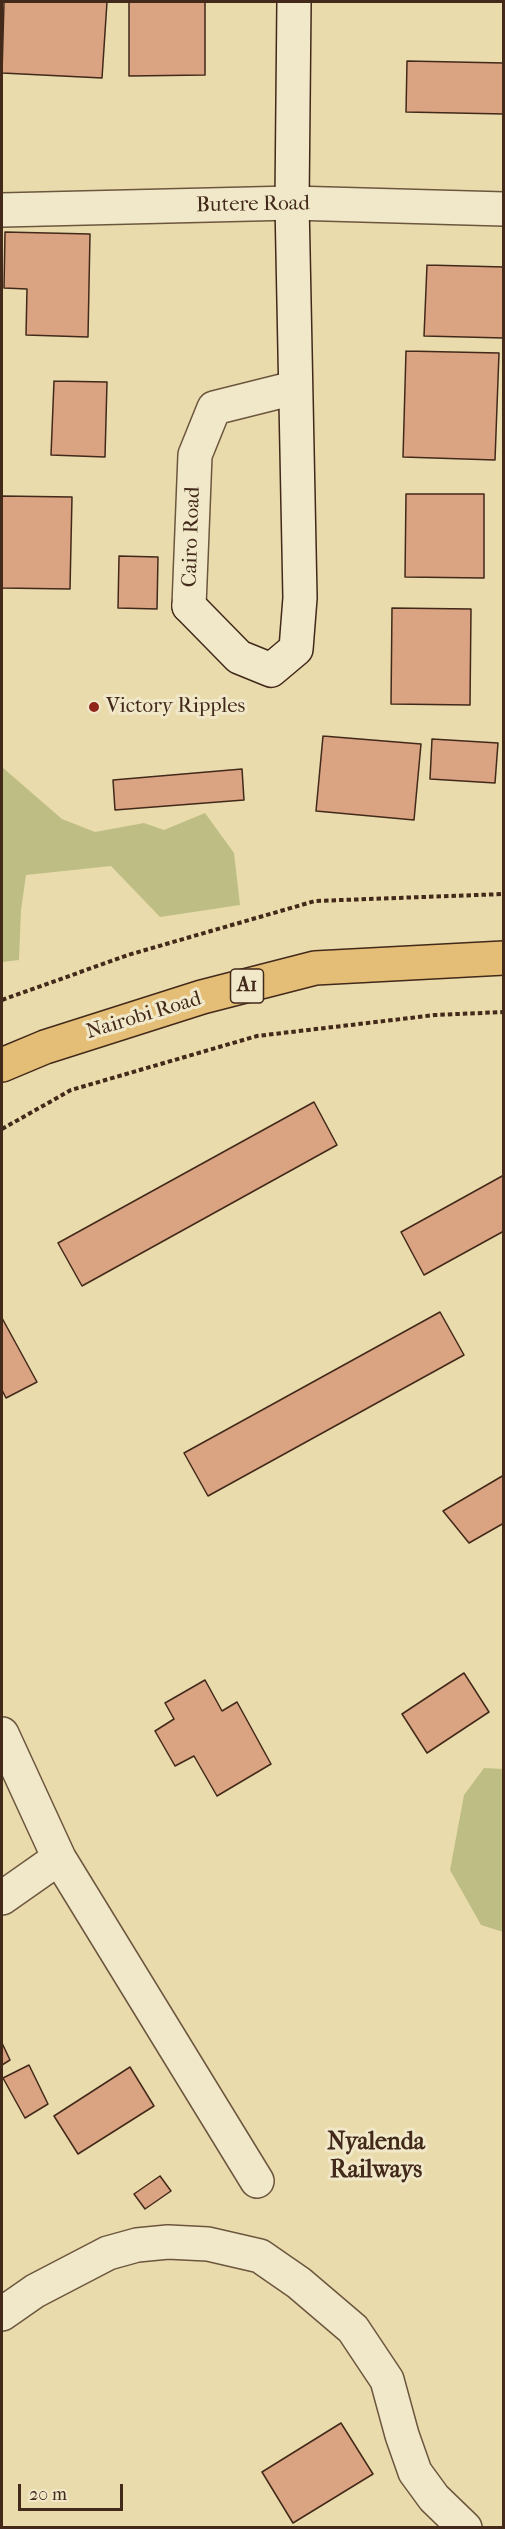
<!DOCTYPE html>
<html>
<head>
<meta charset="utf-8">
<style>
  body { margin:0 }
  #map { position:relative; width:505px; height:2529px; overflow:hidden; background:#e9dbac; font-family:"IM FELL French Canon",serif }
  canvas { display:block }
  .frame { position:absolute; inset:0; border:3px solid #42291a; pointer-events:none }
  .scale { position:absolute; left:18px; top:2484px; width:105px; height:27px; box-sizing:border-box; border:3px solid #42291a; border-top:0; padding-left:8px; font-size:18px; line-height:21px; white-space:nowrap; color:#42291a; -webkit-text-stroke:4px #f1e8c9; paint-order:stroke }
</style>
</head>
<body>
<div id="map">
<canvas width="505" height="2529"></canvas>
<div class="frame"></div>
<div class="scale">20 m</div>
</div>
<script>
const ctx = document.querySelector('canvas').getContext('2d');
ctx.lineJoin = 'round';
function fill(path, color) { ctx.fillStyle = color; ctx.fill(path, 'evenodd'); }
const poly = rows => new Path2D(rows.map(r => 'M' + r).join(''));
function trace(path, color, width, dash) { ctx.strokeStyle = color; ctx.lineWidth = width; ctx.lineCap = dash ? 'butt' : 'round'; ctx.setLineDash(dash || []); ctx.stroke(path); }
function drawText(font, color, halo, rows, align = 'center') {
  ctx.font = font + ' "IM FELL French Canon",serif'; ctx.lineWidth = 6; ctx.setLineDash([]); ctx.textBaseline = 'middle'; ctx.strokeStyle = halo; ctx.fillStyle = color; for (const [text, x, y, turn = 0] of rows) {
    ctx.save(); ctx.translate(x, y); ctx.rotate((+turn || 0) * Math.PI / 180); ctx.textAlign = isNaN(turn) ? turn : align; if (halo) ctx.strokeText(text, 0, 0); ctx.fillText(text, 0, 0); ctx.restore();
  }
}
fill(poly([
  [2,767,62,819,95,832,144,823,164,830,205,813,234,853,240,905,160,917,111,866,26,875,21,910,19,960,2,962],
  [484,1768,503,1769,503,1932,481,1925,450,1870,464,1795]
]), '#bebe84');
const building = poly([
  [4,2,107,2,102,78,2,73,4,2],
  [129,2,205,2,205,75,129,76,129,2],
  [407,61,504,63,504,114,406,112,407,61],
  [5,232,90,234,88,337,26,335,27,289,4,288,5,232],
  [427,265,504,267,504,338,424,336,427,265],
  [406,351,499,353,495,460,403,457,406,351],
  [54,381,107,382,105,457,51,455,54,381],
  [406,494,484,494,484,578,405,577,406,494],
  [2,496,72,497,70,589,2,588,2,496],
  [119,556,158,557,157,609,118,608,119,556],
  [392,608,471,609,470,705,391,704,392,608],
  [323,736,421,744,414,820,316,811,323,736],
  [432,739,498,743,495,783,430,779,432,739],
  [242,769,244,800,115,810,113,780,242,769],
  [314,1102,337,1145,82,1286,58,1243,314,1102],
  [504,1175,504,1231,424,1275,401,1232,504,1175],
  [440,1312,464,1355,208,1496,184,1453,440,1312],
  [2,1318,37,1382,6,1398,2,1390,2,1318],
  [504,1475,504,1523,469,1543,443,1511,504,1475],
  [464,1673,489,1712,427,1753,402,1714,464,1673],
  [205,1680,222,1711,237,1702,271,1764,217,1796,194,1756,175,1766,155,1731,174,1719,165,1703,205,1680],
  [2,2043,10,2060,2,2065,2,2043],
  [29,2065,48,2104,25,2118,3,2078,29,2065],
  [130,2067,154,2106,78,2154,54,2116,130,2067],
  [160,2176,171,2191,145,2209,134,2194,160,2176],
  [341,2423,373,2474,293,2523,262,2472,341,2423]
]);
fill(building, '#daa381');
trace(building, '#42291a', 1.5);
const street = poly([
  [2,210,292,203,504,209],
  [189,606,195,455,214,408,294,388],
  [2,1734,59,1858],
  [2,1898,59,1858,257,2181],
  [2,2314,35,2291,108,2253,137,2245,168,2242,208,2244,260,2256,299,2283,353,2329,387,2380,402,2435,415,2472,434,2498,465,2528]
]);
const secondary = poly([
  [189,606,239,657,271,670,296,649,300,598,292,203,294,2]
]);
const highway = poly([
  [2,1065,45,1047,202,997,315,968,504,958]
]);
trace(street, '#6c563e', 36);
trace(secondary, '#42291a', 36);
trace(highway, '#42291a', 36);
trace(poly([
  [2,1000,128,955,315,901,504,894],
  [2,1129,71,1090,257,1036,435,1015,504,1012]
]), '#42291a', 4, [4.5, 3]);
trace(street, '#f1e8c9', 33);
trace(secondary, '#f1e8c9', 33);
trace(highway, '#e4be76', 33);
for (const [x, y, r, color] of [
  [94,707,6,"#8f2418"]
]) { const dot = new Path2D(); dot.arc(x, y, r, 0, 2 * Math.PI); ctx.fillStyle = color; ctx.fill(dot); trace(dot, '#f1e8c9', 2); }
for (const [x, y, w] of [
  [247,986,33]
]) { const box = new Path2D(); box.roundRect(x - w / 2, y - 17, w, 34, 4.5); ctx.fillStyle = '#f1e8c9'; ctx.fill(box); trace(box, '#42291a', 1.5); }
drawText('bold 20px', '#42291a', null, [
  ["A1",247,986]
]);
drawText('21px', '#42291a', '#f1e8c9', [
  ["Butere Road",253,205,-1],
  ["Cairo Road",192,537,-88],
  ["Nairobi Road",144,1016,-17]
]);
drawText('21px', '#42291a', '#f1e8c9', [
  ["Victory Ripples",106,707]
], 'left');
drawText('bold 24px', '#42291a', '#f1e8c9', [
  ["Nyalenda",376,2143],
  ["Railways",376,2171]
]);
</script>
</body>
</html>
